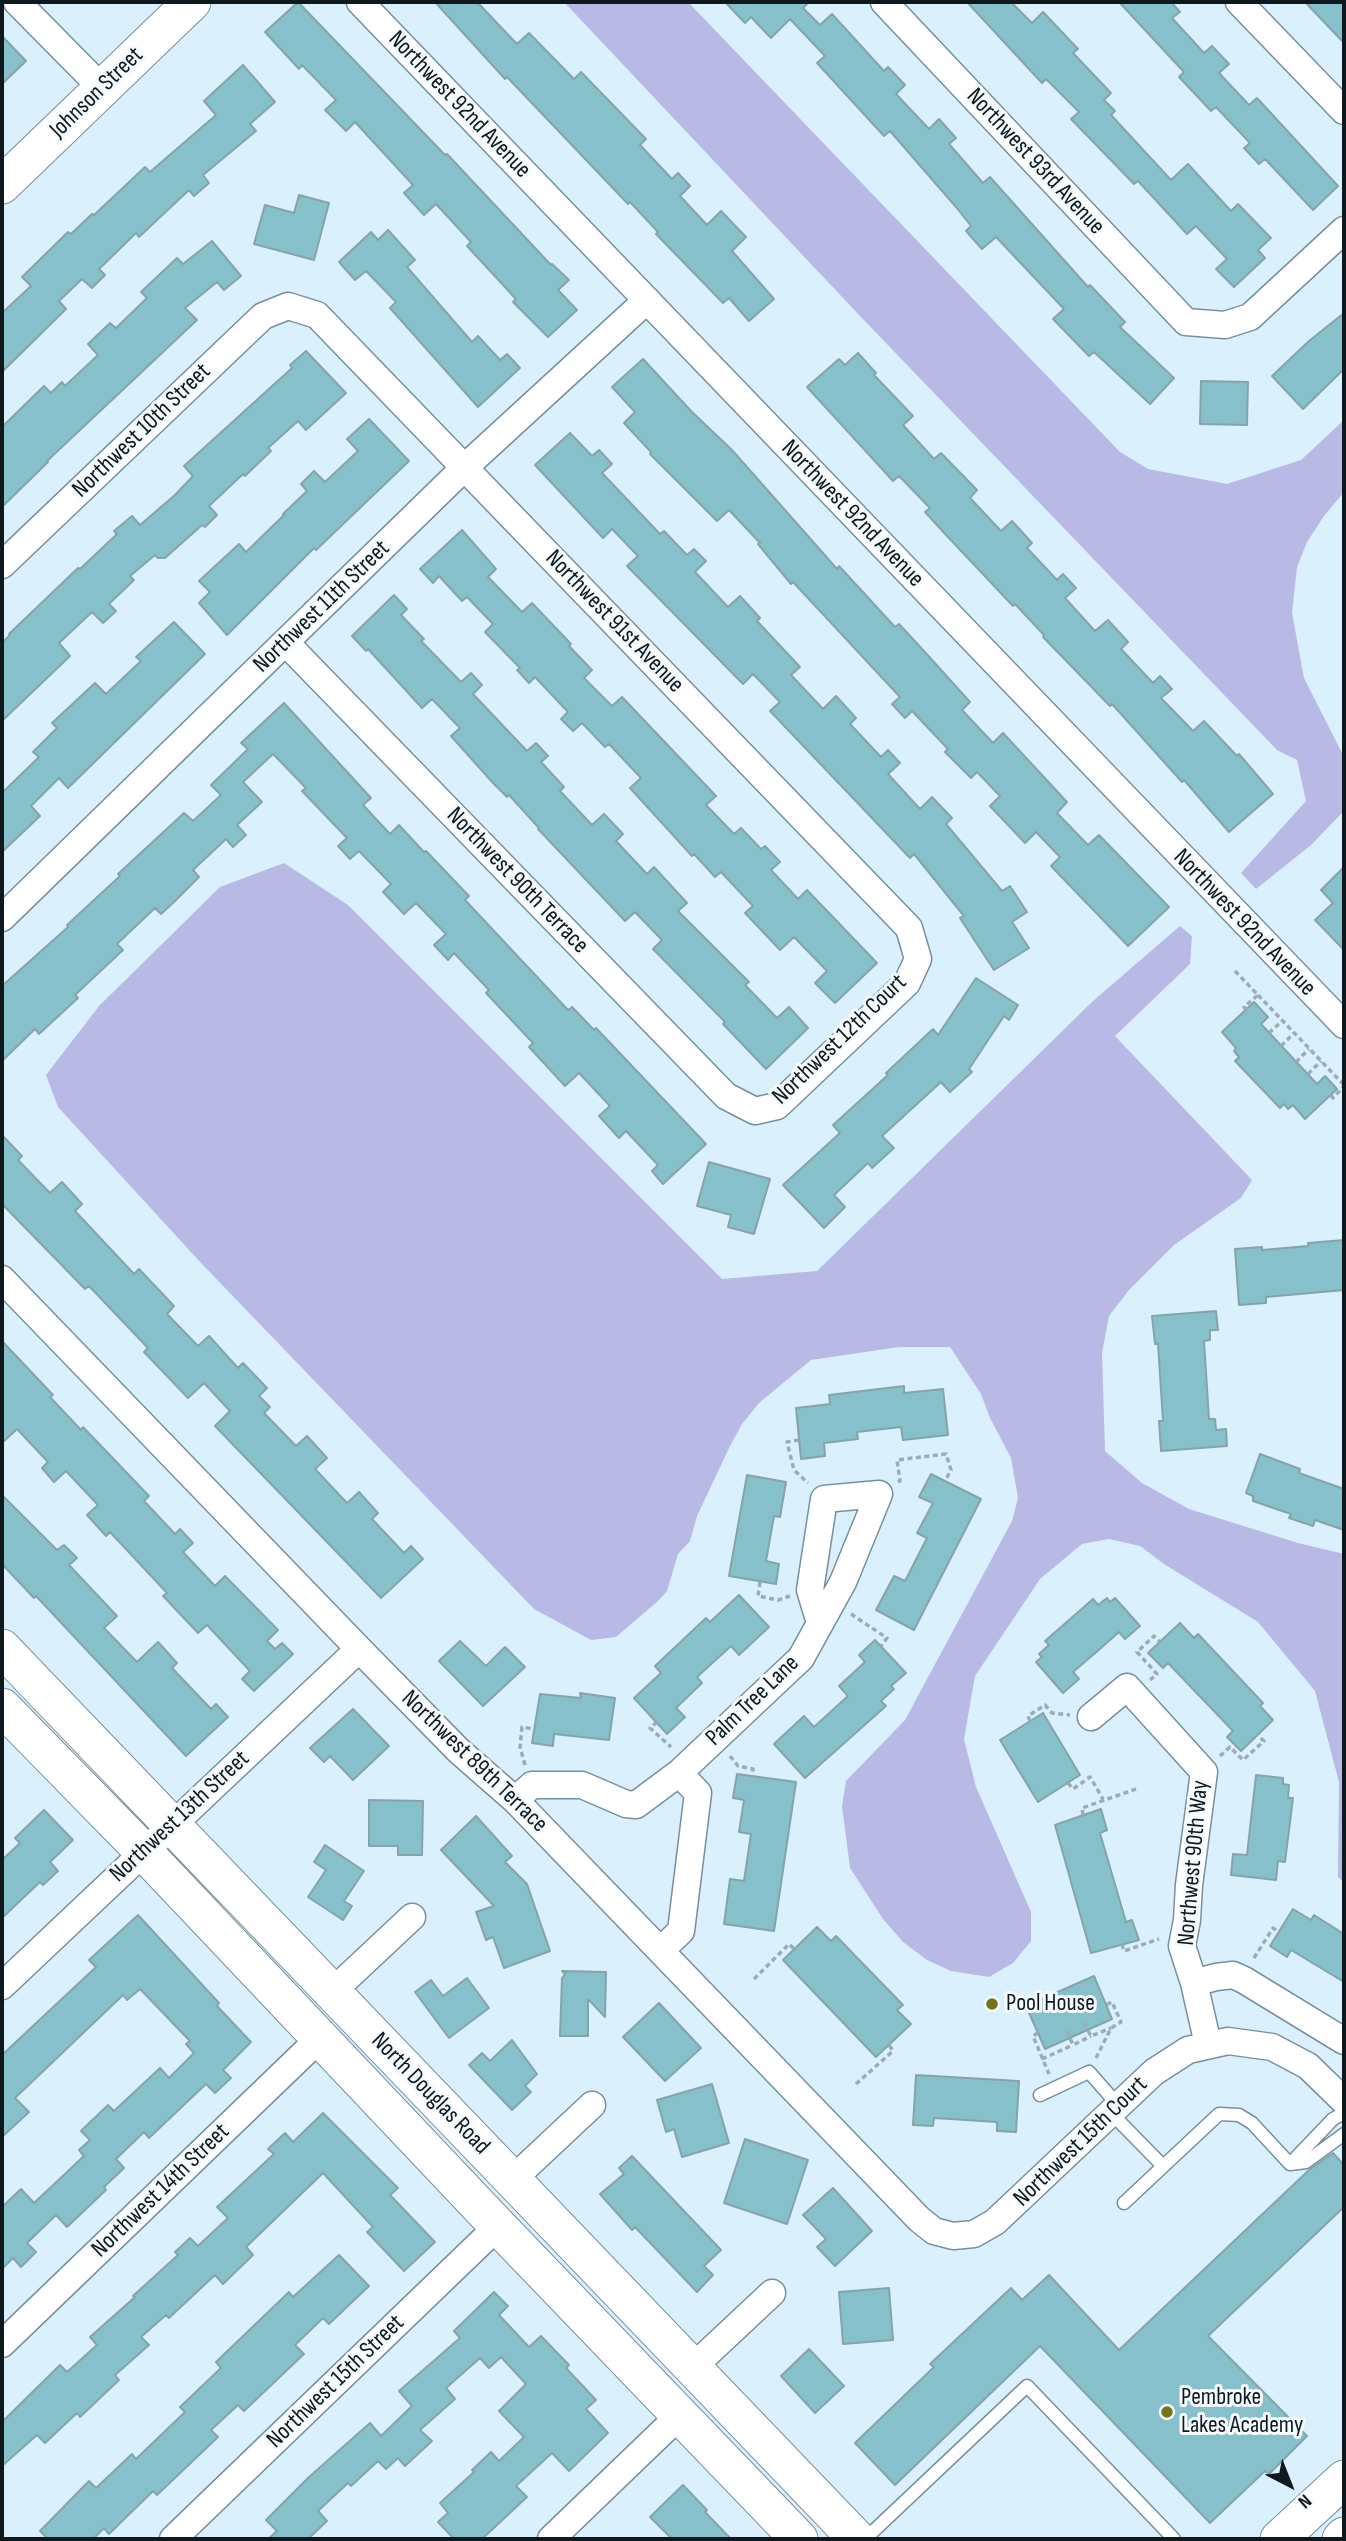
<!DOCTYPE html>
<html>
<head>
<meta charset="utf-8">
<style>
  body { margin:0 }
  #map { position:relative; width:1346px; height:2541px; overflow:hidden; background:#dbf0fd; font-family:"Sofia Sans Condensed",sans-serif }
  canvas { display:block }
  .frame { position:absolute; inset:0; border:4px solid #0e181d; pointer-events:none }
  .north { position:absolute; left:1255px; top:2450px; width:70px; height:70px; -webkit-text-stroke:5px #f5fafd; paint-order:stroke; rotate:138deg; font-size:19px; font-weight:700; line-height:28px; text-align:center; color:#0e181d }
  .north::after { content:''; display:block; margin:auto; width:24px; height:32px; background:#0e181d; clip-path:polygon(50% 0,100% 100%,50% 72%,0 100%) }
</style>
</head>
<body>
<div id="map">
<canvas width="1346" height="2541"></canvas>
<div class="frame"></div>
<div class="north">N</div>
</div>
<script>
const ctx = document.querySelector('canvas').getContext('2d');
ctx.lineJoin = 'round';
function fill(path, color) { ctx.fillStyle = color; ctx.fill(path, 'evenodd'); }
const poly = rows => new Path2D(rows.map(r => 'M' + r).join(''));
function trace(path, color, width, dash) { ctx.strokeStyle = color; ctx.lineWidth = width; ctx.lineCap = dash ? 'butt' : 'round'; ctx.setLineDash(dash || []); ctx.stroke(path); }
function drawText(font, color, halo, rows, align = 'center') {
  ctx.font = font + ' "Sofia Sans Condensed",sans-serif'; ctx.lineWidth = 6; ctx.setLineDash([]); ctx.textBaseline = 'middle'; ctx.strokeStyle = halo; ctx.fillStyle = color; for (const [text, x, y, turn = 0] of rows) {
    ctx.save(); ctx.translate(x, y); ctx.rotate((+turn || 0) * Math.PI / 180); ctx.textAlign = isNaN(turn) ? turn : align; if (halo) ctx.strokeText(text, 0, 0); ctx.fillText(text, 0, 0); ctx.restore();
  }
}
fill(poly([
  [564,2,688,2,1120,452,1148,469,1227,484,1301,460,1344,420,1344,492,1324,516,1307,542,1297,567,1292,613,1304,678,1344,757,1344,811,1311,845,1256,889,1241,873,1306,801,1297,760,1277,750,860,316],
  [284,863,348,905,722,1279,817,1271,1093,1001,1180,926,1192,936,1190,964,1115,1036,1252,1180,1241,1198,1174,1245,1129,1290,1109,1316,1102,1353,1105,1451,1142,1483,1189,1509,1298,1543,1344,1554,1344,1882,1338,1877,1339,1782,1315,1691,1258,1622,1164,1564,1140,1546,1109,1539,1082,1544,1040,1579,975,1676,964,1739,976,1787,1031,1912,1031,1941,1013,1963,989,1977,951,1971,927,1960,903,1942,883,1919,850,1868,842,1806,846,1781,905,1720,1012,1521,1018,1498,1011,1458,990,1418,981,1394,950,1347,899,1347,811,1360,759,1403,742,1424,730,1446,697,1516,690,1541,678,1554,667,1591,658,1601,616,1637,591,1640,534,1609,201,1263,58,1107,46,1075,99,1006,220,887]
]), '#b9b9e5');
const building = poly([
  [298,2,445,155,447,154,551,265,552,264,569,280,558,290,577,310,548,337,513,302,516,299,467,246,471,242,436,204,424,215,404,193,413,185,355,122,346,131,325,110,336,100,302,65,299,69,265,32,298,2],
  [435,2,477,2,517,44,529,33,574,79,581,72,646,139,640,145,672,179,678,173,690,186,680,196,707,225,721,211,746,237,732,251,774,299,749,321,729,298,723,303,656,234,658,232,630,202,628,204,507,77,505,79,435,2],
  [725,2,809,2,803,8,820,25,832,14,884,71,888,67,905,85,896,94,929,129,939,119,956,138,949,144,983,183,990,177,1088,287,1090,285,1125,322,1120,327,1174,378,1150,404,1094,352,1089,356,1053,319,1064,309,996,237,982,249,966,231,971,226,956,207,890,131,884,136,817,63,825,56,790,19,771,38,751,17,745,23,725,2],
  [967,2,1011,2,1032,23,1043,12,1078,49,1073,53,1111,93,1104,100,1115,111,1111,115,1171,180,1188,164,1231,211,1238,204,1271,238,1258,250,1265,258,1234,287,1216,269,1227,259,1196,226,1187,234,1138,181,1134,184,1071,119,1079,112,1046,79,1042,83,967,2],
  [1119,2,1171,2,1180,12,1172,18,1204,53,1212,46,1229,64,1219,73,1249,105,1257,98,1338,186,1313,210,1265,159,1259,164,1244,148,1250,143,1216,107,1211,111,1179,77,1184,72,1119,2],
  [1305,2,1344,2,1344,43,1305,2],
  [2,36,26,61,2,84,2,36],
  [243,65,275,102,250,124,256,131,203,175,209,183,194,196,189,190,139,237,136,233,99,269,105,275,92,288,82,279,59,301,66,309,2,372,2,313,31,286,22,277,68,232,71,234,92,214,94,215,145,167,150,172,216,115,204,101,243,65],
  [299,195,329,203,314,260,254,244,265,205,294,213,299,195],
  [388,230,415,260,407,267,472,342,478,336,500,360,507,354,520,368,478,407,390,308,396,302,366,271,355,280,339,262,371,232,378,240,388,230],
  [212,241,241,276,224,290,217,282,185,308,197,320,47,461,48,462,2,507,2,427,44,386,51,393,62,382,65,386,98,355,88,344,110,323,116,328,147,298,141,292,177,258,183,264,212,241],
  [1344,313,1344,369,1303,409,1272,376,1309,341,1344,313],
  [306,351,346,393,306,430,298,421,268,448,271,451,245,476,243,474,209,506,217,515,205,527,202,525,165,558,158,558,155,555,130,576,134,580,109,604,116,611,103,623,92,612,59,643,70,656,2,721,2,643,10,635,9,634,78,568,80,569,117,534,114,531,132,516,140,525,175,495,193,476,184,466,292,368,290,365,306,351],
  [858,353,876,373,874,375,913,416,903,425,934,459,941,453,977,490,970,498,1001,531,1012,521,1032,543,1027,548,1057,580,1063,574,1076,588,1065,598,1095,631,1108,620,1128,642,1121,649,1153,683,1160,676,1172,689,1161,698,1193,731,1204,721,1237,756,1239,754,1273,794,1229,832,1184,780,1182,782,1112,704,1110,706,1043,637,1044,635,1015,604,1013,606,947,536,925,512,930,508,899,476,893,481,807,387,839,359,845,365,858,353],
  [643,359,692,412,732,450,837,569,839,566,895,627,899,624,924,651,970,702,962,710,993,743,1003,733,1067,802,1057,813,1088,845,1099,835,1169,907,1128,946,1051,866,1060,857,1036,832,1025,843,990,806,1000,796,977,772,971,778,945,752,948,749,912,711,905,718,892,704,900,697,793,582,791,584,758,544,760,543,729,510,717,521,650,454,651,452,624,423,635,412,612,387,643,359],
  [1201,381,1248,382,1247,425,1200,424,1201,381],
  [369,419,409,461,316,550,314,548,227,635,199,603,210,592,199,581,239,544,246,552,284,515,283,514,307,491,301,484,314,471,325,482,358,451,347,439,369,419],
  [570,433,592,456,599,450,612,464,602,473,660,534,664,531,687,555,694,549,706,561,695,572,728,607,740,596,760,618,757,621,800,667,791,675,823,709,836,696,856,718,850,724,881,757,888,750,900,763,888,774,920,809,932,797,952,818,946,824,1002,891,1010,886,1027,912,1012,922,1029,948,994,970,960,918,964,916,914,854,910,858,770,711,780,702,753,674,743,684,627,566,638,556,612,529,603,538,535,465,570,433],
  [462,530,496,569,488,577,522,612,532,603,571,644,569,646,592,670,584,678,612,706,622,697,716,796,706,805,734,834,741,828,761,849,765,846,780,862,771,870,798,899,807,890,877,963,835,1003,815,983,827,971,794,937,780,950,745,913,753,906,721,872,715,877,694,854,692,856,630,788,641,778,609,744,605,747,582,723,573,731,561,719,568,712,535,677,529,683,517,670,520,668,485,632,493,624,467,597,462,601,439,576,433,583,420,569,462,530],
  [394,595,407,609,401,615,424,639,421,641,461,682,471,673,482,685,473,694,527,751,536,743,548,756,541,762,564,787,560,791,592,825,604,814,623,834,616,841,647,874,654,867,687,903,678,911,749,982,745,985,777,1018,789,1007,808,1028,766,1069,723,1024,725,1022,653,949,662,940,635,912,625,921,538,829,539,828,509,795,507,797,493,783,451,736,460,728,432,699,422,708,368,649,366,651,352,636,394,595],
  [174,622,205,654,68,788,59,778,31,806,40,816,2,852,2,793,39,757,33,752,57,728,52,723,95,683,106,694,141,661,136,657,174,622],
  [284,703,371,798,363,805,390,834,399,825,424,852,426,851,469,896,465,900,568,1010,572,1007,594,1030,596,1028,706,1144,663,1184,652,1171,658,1165,626,1131,619,1138,599,1116,610,1106,579,1073,565,1086,529,1047,533,1043,486,993,489,990,454,953,448,960,434,945,446,934,416,903,404,914,383,892,391,884,359,851,350,859,338,846,347,838,302,791,306,788,273,754,243,782,262,802,237,825,246,835,233,847,226,839,193,870,199,877,174,902,161,914,155,908,117,944,123,950,75,995,78,998,39,1034,35,1029,2,1061,2,986,68,927,67,925,120,876,118,874,184,813,193,821,221,795,211,785,248,749,241,743,284,703],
  [1344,867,1344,950,1315,920,1333,903,1321,890,1344,867],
  [976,978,1018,1005,1009,1020,1004,1016,969,1069,972,1072,950,1092,941,1082,882,1136,894,1148,872,1168,868,1163,834,1195,845,1207,824,1228,783,1185,840,1133,833,1125,888,1075,886,1073,933,1029,938,1035,976,978],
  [1254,1002,1268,1017,1261,1024,1317,1084,1325,1076,1337,1089,1305,1119,1293,1105,1288,1109,1284,1104,1280,1108,1235,1061,1239,1057,1234,1051,1236,1048,1222,1032,1254,1002],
  [2,1135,22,1156,18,1160,50,1193,62,1182,82,1204,75,1211,134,1274,139,1269,174,1306,167,1314,198,1346,209,1336,238,1368,243,1363,267,1388,259,1396,270,1407,264,1413,296,1446,307,1436,327,1458,315,1469,347,1503,359,1492,378,1513,372,1519,404,1553,411,1546,423,1559,381,1598,215,1426,230,1411,204,1383,188,1398,144,1352,148,1348,89,1286,85,1289,2,1204,2,1135],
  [709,1162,770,1179,754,1234,728,1227,731,1215,697,1206,709,1162],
  [1344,1240,1344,1290,1266,1297,1266,1303,1239,1305,1235,1249,1262,1247,1262,1250,1308,1246,1308,1243,1344,1240],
  [1216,1311,1218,1330,1210,1330,1210,1340,1204,1341,1209,1419,1215,1419,1216,1430,1226,1429,1227,1446,1161,1451,1159,1421,1163,1421,1158,1344,1155,1344,1152,1316,1216,1311],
  [2,1341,53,1395,50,1397,81,1430,83,1427,149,1496,144,1501,175,1534,180,1529,193,1543,183,1552,215,1586,225,1576,278,1630,267,1641,275,1649,282,1643,293,1654,254,1691,242,1679,250,1671,207,1625,198,1633,163,1596,167,1593,110,1532,106,1536,87,1515,98,1505,66,1471,54,1482,42,1468,48,1462,17,1429,2,1443,2,1341],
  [904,1386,904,1393,943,1389,948,1435,903,1440,901,1427,857,1432,858,1439,824,1443,825,1456,801,1459,796,1408,830,1404,829,1395,904,1386],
  [1260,1454,1300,1469,1299,1473,1344,1489,1344,1530,1315,1520,1313,1526,1289,1518,1291,1514,1253,1501,1253,1496,1246,1493,1260,1454],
  [931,1474,981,1499,914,1630,876,1610,894,1576,905,1581,927,1538,917,1533,933,1503,919,1497,931,1474],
  [747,1475,786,1482,780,1517,774,1516,766,1561,779,1564,776,1584,729,1576,747,1475],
  [2,1495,57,1550,64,1545,77,1558,69,1565,117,1616,104,1628,137,1662,158,1642,177,1663,172,1668,211,1709,216,1704,228,1717,186,1756,36,1596,34,1598,2,1564,2,1495],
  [739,1595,769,1627,739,1655,731,1646,697,1677,702,1683,676,1708,685,1717,667,1734,634,1698,661,1673,655,1666,706,1618,710,1622,739,1595],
  [1107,1598,1110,1602,1115,1598,1140,1626,1125,1639,1119,1632,1101,1648,1073,1672,1079,1679,1063,1693,1036,1662,1042,1657,1039,1654,1049,1645,1045,1641,1093,1599,1098,1605,1107,1598],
  [1180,1623,1194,1638,1198,1634,1263,1703,1260,1706,1273,1720,1241,1751,1227,1737,1233,1731,1168,1663,1163,1668,1148,1653,1180,1623],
  [875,1640,906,1673,891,1686,894,1689,881,1701,886,1706,805,1778,774,1744,804,1716,814,1727,848,1696,839,1686,865,1662,859,1655,875,1640],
  [460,1641,486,1666,505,1647,525,1667,483,1706,439,1661,460,1641],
  [580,1693,615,1698,609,1740,554,1734,553,1746,532,1743,540,1694,581,1698,580,1693],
  [353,1709,389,1746,353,1780,330,1756,324,1762,310,1748,353,1709],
  [1043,1713,1080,1775,1038,1802,1000,1740,1043,1713],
  [737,1774,796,1782,774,1931,724,1924,730,1879,744,1881,751,1834,739,1832,744,1800,733,1798,737,1774],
  [1256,1775,1283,1778,1283,1784,1289,1785,1288,1798,1293,1798,1285,1862,1278,1861,1276,1880,1231,1875,1233,1854,1247,1855,1256,1775],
  [369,1800,423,1801,422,1855,398,1855,398,1846,369,1846,369,1800],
  [1101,1809,1107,1830,1100,1833,1126,1922,1132,1920,1139,1940,1091,1953,1055,1825,1101,1809],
  [44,1810,73,1840,50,1862,58,1871,43,1885,40,1882,2,1918,2,1860,20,1843,15,1838,44,1810],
  [476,1816,512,1856,505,1862,527,1884,550,1951,504,1968,493,1937,486,1940,476,1912,494,1906,441,1850,476,1816],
  [325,1845,364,1871,344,1901,352,1906,343,1920,308,1897,326,1870,314,1862,325,1845],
  [1293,1909,1311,1920,1314,1915,1344,1934,1344,1982,1291,1950,1287,1957,1270,1946,1293,1909],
  [138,1915,219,2003,217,2006,251,2042,223,2070,231,2078,215,2093,206,2084,149,2138,144,2132,116,2159,124,2168,104,2187,106,2190,67,2227,56,2215,27,2243,36,2252,21,2267,13,2258,2,2269,2,2207,21,2189,34,2203,84,2156,79,2150,90,2140,81,2131,108,2105,114,2111,160,2068,169,2078,194,2053,186,2044,190,2041,140,1989,127,2000,123,1995,15,2098,29,2112,2,2137,2,2055,96,1967,89,1960,138,1915],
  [817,1927,831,1941,836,1936,903,2005,897,2010,911,2024,876,2057,783,1960,817,1927],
  [562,1971,606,1972,605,2017,588,1999,588,2036,560,2036,562,1978,565,1974,562,1971],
  [1094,1976,1112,2019,1045,2049,1026,2006,1094,1976],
  [467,1978,489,2008,449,2038,415,1992,431,1980,443,1996,467,1978],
  [659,2003,701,2048,665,2081,623,2037,659,2003],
  [512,2040,537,2074,525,2086,531,2092,512,2110,469,2065,482,2053,490,2061,512,2040],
  [916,2075,1019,2081,1016,2132,997,2131,997,2122,934,2118,933,2126,913,2125,916,2075],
  [712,2084,729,2143,682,2157,674,2129,666,2132,657,2100,712,2084],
  [323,2113,398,2188,390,2195,435,2242,404,2271,367,2232,373,2227,323,2173,246,2247,253,2255,223,2284,215,2275,169,2318,166,2315,141,2337,149,2345,115,2375,119,2380,80,2417,77,2413,45,2443,37,2435,2,2466,2,2422,60,2365,67,2372,97,2345,90,2337,135,2297,133,2296,178,2255,175,2252,190,2238,198,2246,228,2218,217,2207,274,2154,268,2149,285,2133,293,2142,323,2113],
  [745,2139,808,2160,787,2224,724,2203,745,2139],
  [1333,2153,1344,2165,1344,2207,1208,2336,1307,2436,1269,2474,1265,2471,1210,2523,1040,2346,895,2485,855,2443,934,2367,930,2364,1011,2288,1022,2300,1049,2275,1119,2350,1309,2170,1333,2153],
  [632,2156,721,2250,704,2266,713,2275,697,2292,635,2227,632,2230,600,2194,624,2174,619,2168,632,2156],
  [833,2188,872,2231,835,2266,817,2247,826,2239,803,2215,833,2188],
  [339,2255,369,2286,329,2324,323,2318,295,2345,304,2354,244,2411,238,2405,211,2430,218,2437,157,2495,153,2491,109,2534,104,2528,93,2539,48,2539,40,2531,89,2481,96,2488,132,2454,136,2459,185,2412,180,2407,221,2368,216,2362,289,2292,293,2297,339,2255],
  [889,2288,893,2340,843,2344,839,2292,889,2288],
  [494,2292,508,2306,499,2315,529,2347,541,2336,569,2365,566,2368,596,2400,586,2409,608,2433,569,2471,552,2453,516,2486,527,2497,482,2539,454,2539,438,2522,448,2513,440,2503,474,2472,472,2470,491,2452,499,2461,524,2437,499,2411,526,2384,501,2357,489,2368,480,2358,446,2388,455,2399,420,2430,432,2441,405,2466,398,2458,386,2469,378,2461,351,2486,348,2483,318,2511,327,2521,308,2539,268,2539,277,2531,266,2520,309,2477,370,2423,381,2436,412,2406,399,2391,460,2338,454,2331,494,2292],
  [809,2349,844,2386,815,2413,781,2376,809,2349],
  [683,2485,707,2510,705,2512,731,2539,672,2539,650,2517,683,2485]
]);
fill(building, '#86c0ca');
trace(building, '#85a4aa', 2);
const lane = poly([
  [1040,2095,1089,2072,1118,2105],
  [1111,2113,1163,2166],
  [1290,2164,1306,2162,1344,2134],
  [1124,2203,1219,2114,1239,2115,1252,2123,1290,2164,1333,2119,1344,2113],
  [865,2539,1027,2386,1174,2539]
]);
const street = poly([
  [17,2,102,88],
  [360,2,1344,1025],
  [884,2,1186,322,1225,325,1250,317,1344,230],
  [1239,2,1344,111],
  [2,565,263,316,288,306,317,315,909,928,918,959,907,983,777,1106,755,1111,726,1096,286,643],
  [2,918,464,468,647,300],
  [2,1279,359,1649,459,1751,515,1800,919,2219,934,2231,953,2236,974,2234,995,2222,1154,2072,1188,2050,1228,2041,1272,2047,1308,2066,1344,2101],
  [1091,1717,1127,1687,1204,1772,1189,1885,1187,1920,1182,1946,1194,1983,1216,1977,1233,1975,1244,1980,1344,2041],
  [515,1800,532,1785,582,1785,626,1804,636,1805,679,1773,801,1658,843,1582,879,1494,824,1499,810,1590,820,1623],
  [661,1950,681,1931,698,1793,679,1773],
  [1194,1983,1208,2044],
  [2,1986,359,1649],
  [332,1992,412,1917],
  [512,2180,592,2105],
  [2,2344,320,2038],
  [693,2367,772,2293],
  [173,2539,498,2226],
  [551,2539,680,2415]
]);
const secondary = poly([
  [2,185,192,2],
  [2,1648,857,2539],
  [2,1707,143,1851,498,2226,799,2539],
  [1279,2539,1344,2479],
  [1341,2539,1344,2536]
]);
trace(lane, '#778f9e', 15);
trace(street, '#778f9e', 29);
trace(secondary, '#778f9e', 39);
trace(poly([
  [1235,971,1258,995,1244,1007,1247,1010],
  [1258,995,1344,1085],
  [1269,1033,1282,1021],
  [1281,1046,1294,1033],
  [1296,1062,1309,1049],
  [1308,1074,1321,1061],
  [1331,1095,1333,1098,1344,1086],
  [799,1440,787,1442,794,1470,808,1483],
  [898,1482,900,1481,897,1460,946,1454,951,1470,945,1481],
  [760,1582,758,1596,778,1600,790,1596],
  [851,1614,887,1638,881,1646],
  [1150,1680,1157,1674,1137,1652,1154,1636,1160,1642],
  [1030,1721,1028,1716,1045,1705,1052,1713,1070,1715],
  [657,1722,650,1728,671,1747],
  [730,1756,738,1766,753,1769,753,1776],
  [1220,1756,1230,1747,1243,1760,1264,1741,1257,1735],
  [525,1765,520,1747,522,1727,534,1729],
  [1068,1783,1073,1789,1090,1777,1103,1799],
  [1083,1815,1082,1808,1136,1789],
  [1122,1944,1124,1951,1159,1939],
  [1254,1958,1273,1928,1279,1932],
  [754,1979,789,1944,794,1949],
  [1084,2023,1091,2036,1111,2028],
  [1067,2031,1073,2045,1091,2036],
  [1038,2033,1033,2036,1049,2074],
  [1096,2058,1111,2028,1121,2022,1112,2002,1106,2005],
  [1042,2059,1073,2045],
  [856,2084,893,2051,889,2045]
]), '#9aacb6', 3.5, [5, 3.5]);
trace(lane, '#fff', 12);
trace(street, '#fff', 26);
trace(secondary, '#fff', 37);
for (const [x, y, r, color] of [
  [992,2004,7,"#767419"],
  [1167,2412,7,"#767419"]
]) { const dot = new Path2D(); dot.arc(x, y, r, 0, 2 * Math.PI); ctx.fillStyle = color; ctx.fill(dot); trace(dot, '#f5fafd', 2.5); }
drawText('24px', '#0e181d', '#f5fafd', [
  ["Johnson Street",97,93,-44],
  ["Northwest 92nd Avenue",459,105,46],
  ["Northwest 93rd Avenue",1035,162,47],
  ["Northwest 10th Street",142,431,-44],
  ["Northwest 92nd Avenue",852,514,46],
  ["Northwest 11th Street",322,607,-44],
  ["Northwest 91st Avenue",614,622,46],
  ["Northwest 90th Terrace",517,881,46],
  ["Northwest 92nd Avenue",1244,923,46],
  ["Northwest 12th Court",840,1040,-44],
  ["Palm Tree Lane",753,1701,-44],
  ["Northwest 89th Terrace",474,1762,44],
  ["Northwest 13th Street",180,1817,-43],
  ["Northwest 90th Way",1194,1863,-85],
  ["North Douglas Road",430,2094,46],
  ["Northwest 15th Court",1081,2142,-44],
  ["Northwest 14th Street",161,2191,-44],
  ["Northwest 15th Street",336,2382,-44]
]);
drawText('24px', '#0e181d', '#f5fafd', [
  ["Pool House",1006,2004],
  ["Pembroke",1181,2398],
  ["Lakes Academy",1181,2426]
], 'left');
</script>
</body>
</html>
